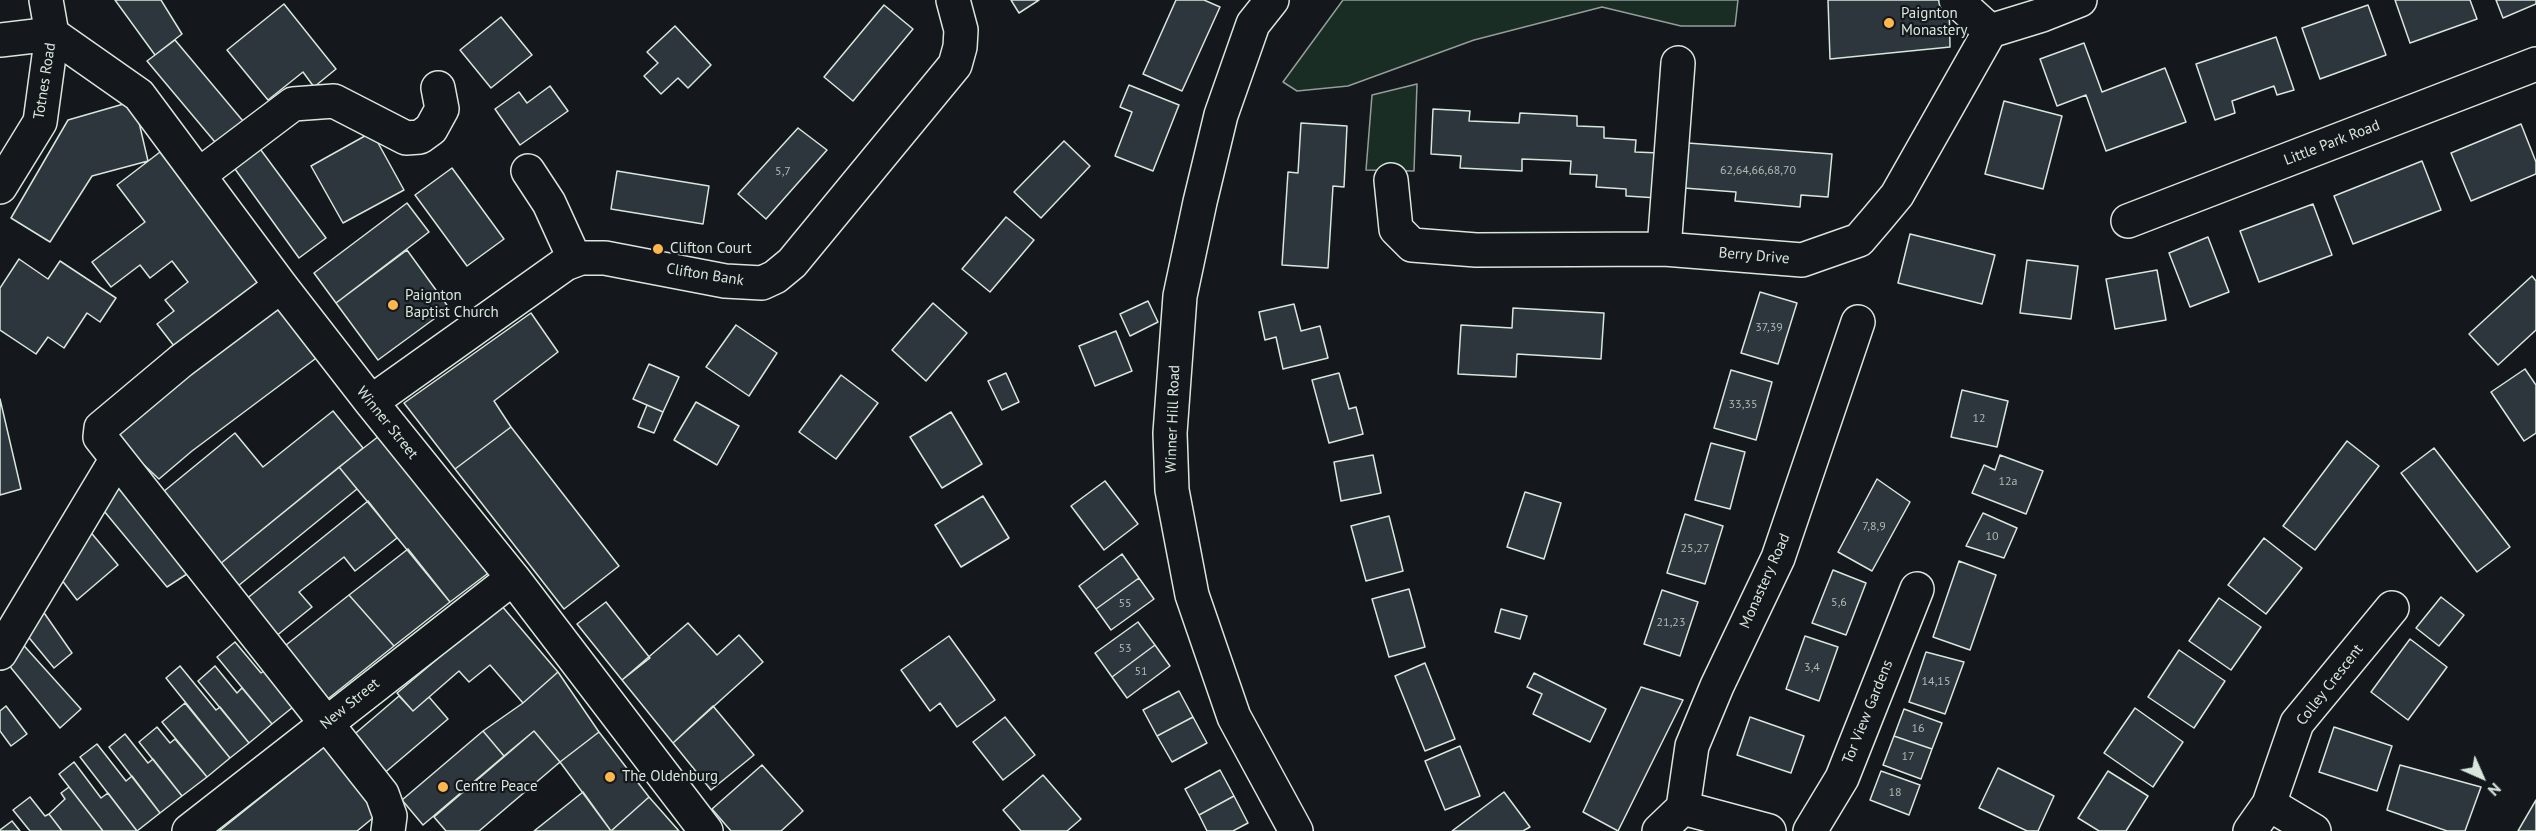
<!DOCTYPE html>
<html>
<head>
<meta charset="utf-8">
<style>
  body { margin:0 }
  #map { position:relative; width:2536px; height:831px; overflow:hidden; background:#14181c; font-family:"PT Sans",sans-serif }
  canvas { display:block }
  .north { position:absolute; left:2452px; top:747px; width:60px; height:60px; -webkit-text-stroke:4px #14181c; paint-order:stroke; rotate:135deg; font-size:16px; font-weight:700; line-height:24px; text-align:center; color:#d8e6dc }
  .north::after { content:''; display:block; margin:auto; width:21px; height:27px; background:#d8e6dc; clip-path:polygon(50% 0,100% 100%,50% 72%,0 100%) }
</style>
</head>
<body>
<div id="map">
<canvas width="2536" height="831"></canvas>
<div class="north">N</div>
</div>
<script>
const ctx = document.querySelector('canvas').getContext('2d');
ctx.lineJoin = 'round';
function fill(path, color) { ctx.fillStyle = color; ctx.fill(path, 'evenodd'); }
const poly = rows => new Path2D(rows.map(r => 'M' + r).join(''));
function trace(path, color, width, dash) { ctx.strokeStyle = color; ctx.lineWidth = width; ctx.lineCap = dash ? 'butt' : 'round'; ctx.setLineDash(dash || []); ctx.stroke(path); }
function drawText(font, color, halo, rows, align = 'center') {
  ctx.font = font + ' "PT Sans",sans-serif'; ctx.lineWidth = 4.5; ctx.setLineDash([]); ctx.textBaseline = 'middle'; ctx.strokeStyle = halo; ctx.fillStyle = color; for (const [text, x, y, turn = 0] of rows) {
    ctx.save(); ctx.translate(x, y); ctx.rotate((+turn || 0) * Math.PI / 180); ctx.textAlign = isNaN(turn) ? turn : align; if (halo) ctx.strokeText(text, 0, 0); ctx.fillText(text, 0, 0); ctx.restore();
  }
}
const green = poly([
  [1343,0,1738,0,1735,26,1681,26,1602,7,1474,40,1348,86,1297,91,1283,82,1343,0],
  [1417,84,1414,171,1366,170,1372,95,1417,84]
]);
fill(green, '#1a2d24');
trace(green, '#939e99', 1.5);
const building = poly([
  [115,0,161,0,182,34,155,55,115,0],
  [1011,0,1039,0,1019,13,1011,0],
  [1176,0,1204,0,1220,7,1182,91,1143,74,1176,0],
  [1828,0,1949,0,1950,47,1830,59,1828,0],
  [2395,0,2470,0,2477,19,2410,43,2395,0],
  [2496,0,2536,0,2536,4,2503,18,2496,0],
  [284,4,336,69,314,87,303,72,268,100,227,50,284,4],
  [884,5,913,29,853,101,824,77,884,5],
  [2368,5,2386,55,2320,79,2302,28,2368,5],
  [501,17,532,55,491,88,460,50,501,17],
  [675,26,711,65,688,88,678,78,661,94,644,76,658,63,647,52,675,26],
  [2276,37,2294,90,2277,95,2274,86,2232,101,2235,113,2215,120,2196,64,2276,37],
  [175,40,248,127,220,148,147,61,175,40],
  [2084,43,2102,92,2165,68,2186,122,2106,151,2086,95,2057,106,2040,59,2084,43],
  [1129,85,1179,105,1153,171,1115,156,1132,112,1120,107,1129,85],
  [550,86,568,111,520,145,495,109,519,92,527,103,550,86],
  [134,101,148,161,92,176,50,242,11,218,68,120,134,101],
  [2004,101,2062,116,2043,189,1985,174,2004,101],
  [1433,109,1470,111,1469,121,1519,123,1520,113,1577,116,1577,126,1604,127,1604,138,1636,140,1635,152,1660,153,1658,198,1626,196,1626,189,1596,187,1597,175,1570,174,1571,161,1522,159,1522,171,1460,168,1461,156,1431,154,1433,109],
  [1301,123,1347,126,1344,187,1333,186,1328,268,1282,265,1288,172,1298,173,1301,123],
  [2521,124,2536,162,2536,174,2471,201,2451,153,2521,124],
  [798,128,827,150,766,219,738,194,798,128],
  [372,132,404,190,343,223,311,166,372,132],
  [1064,141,1090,166,1041,218,1014,192,1064,141],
  [255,142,326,238,299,258,230,162,255,142],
  [1688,143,1832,154,1828,197,1801,195,1800,207,1735,201,1736,192,1684,188,1688,143],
  [160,152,265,290,181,355,157,324,174,311,165,300,188,282,172,261,150,278,140,265,111,287,92,262,145,222,117,185,160,152],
  [2422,161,2441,210,2353,244,2334,196,2422,161],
  [452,168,504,239,467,266,415,195,452,168],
  [617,171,709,186,703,224,611,209,617,171],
  [407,203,429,232,336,303,314,273,407,203],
  [2313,204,2332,255,2259,282,2240,231,2313,204],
  [1006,217,1034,240,990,292,962,269,1006,217],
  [1910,234,1995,255,1982,304,1898,283,1910,234],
  [2208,237,2229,292,2190,307,2169,253,2208,237],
  [407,250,449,308,378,360,336,303,407,250],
  [19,259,48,279,60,261,116,298,100,322,87,313,64,348,48,337,36,354,0,330,0,288,19,259],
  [2027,260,2078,266,2071,319,2020,313,2027,260],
  [2157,270,2166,320,2115,329,2106,279,2157,270],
  [2532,276,2536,281,2536,330,2498,365,2469,334,2532,276],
  [1760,292,1797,303,1778,364,1741,353,1760,292],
  [271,300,319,356,192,451,159,479,114,437,271,300],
  [1148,301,1158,322,1130,336,1120,314,1148,301],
  [933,303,967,333,926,381,892,350,933,303],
  [1294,304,1301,331,1320,326,1328,358,1283,369,1276,337,1265,340,1259,312,1294,304],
  [1513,308,1604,313,1601,359,1517,354,1516,377,1458,374,1461,325,1512,328,1513,308],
  [531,313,558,352,494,401,511,427,455,469,404,403,531,313],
  [736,325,777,353,749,396,706,367,736,325],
  [1116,331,1132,371,1095,386,1079,346,1116,331],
  [649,364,679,377,663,412,633,399,649,364],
  [2525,369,2536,385,2536,433,2524,441,2491,392,2525,369],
  [1731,370,1772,382,1756,440,1714,428,1731,370],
  [1006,373,1019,402,1002,410,988,381,1006,373],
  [1339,373,1349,409,1356,407,1363,434,1329,443,1312,380,1339,373],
  [841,375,878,403,836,459,799,432,841,375],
  [1962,390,2008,401,1997,447,1951,437,1962,390],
  [0,399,21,489,0,495,0,399],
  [696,402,739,426,717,465,674,440,696,402],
  [647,405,663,412,654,433,638,427,647,405],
  [333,411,363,448,220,564,163,492,235,433,263,467,333,411],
  [951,412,982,464,942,488,910,437,951,412],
  [511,427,619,566,564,609,455,469,511,427],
  [379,436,491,571,450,602,339,467,379,436],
  [2347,441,2379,466,2315,550,2283,526,2347,441],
  [1711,443,1745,452,1730,509,1695,500,1711,443],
  [2434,448,2510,547,2477,572,2401,473,2434,448],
  [1373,455,1381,493,1341,501,1334,462,1373,455],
  [2000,455,2043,471,2026,514,1972,493,1984,465,1995,470,2000,455],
  [339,467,357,489,238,586,220,564,339,467],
  [1877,479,1910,502,1872,571,1838,552,1877,479],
  [119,481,190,572,167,587,99,505,119,481],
  [1105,481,1138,524,1104,550,1071,506,1105,481],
  [1525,492,1561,503,1544,559,1507,547,1525,492],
  [983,496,1009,538,961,567,935,525,983,496],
  [368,501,397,538,355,571,344,557,299,592,312,607,275,637,245,600,368,501],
  [1983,513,2017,528,2004,558,1966,546,1983,513],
  [1685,514,1723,526,1705,584,1667,573,1685,514],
  [1389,516,1403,571,1366,581,1351,526,1389,516],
  [88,529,118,565,77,600,58,575,88,529],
  [2264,538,2302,568,2266,614,2228,585,2264,538],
  [408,549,450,602,394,646,349,595,408,549],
  [1122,554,1139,578,1096,609,1079,586,1122,554],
  [1959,561,1996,575,1970,650,1933,637,1959,561],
  [1833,570,1866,583,1846,635,1812,623,1833,570],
  [1139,578,1154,599,1111,630,1096,609,1139,578],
  [1409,589,1425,647,1389,657,1372,599,1409,589],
  [1662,590,1698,602,1680,656,1644,644,1662,590],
  [349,595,394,646,324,702,281,649,349,595],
  [2441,597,2464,615,2439,646,2416,628,2441,597],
  [2219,598,2261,627,2231,670,2189,641,2219,598],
  [606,602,650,658,622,680,577,624,606,602],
  [501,605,558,672,523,703,490,665,469,682,459,671,413,711,397,693,501,605],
  [40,607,72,653,54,668,26,634,40,607],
  [1501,609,1527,616,1520,639,1495,632,1501,609],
  [1138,622,1155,645,1112,677,1095,653,1138,622],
  [688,623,717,655,739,635,763,662,673,743,622,680,688,623],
  [949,636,995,700,957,727,940,703,930,711,901,670,949,636],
  [1805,636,1838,647,1819,701,1786,689,1805,636],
  [18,639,81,709,60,728,3,658,18,639],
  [2410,639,2447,667,2408,720,2371,692,2410,639],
  [235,642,261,673,269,667,298,703,272,724,217,657,235,642],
  [1155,645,1170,666,1127,698,1112,677,1155,645],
  [2179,650,2225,681,2194,728,2148,697,2179,650],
  [1926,652,1964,662,1945,714,1909,702,1926,652],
  [1425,663,1455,739,1425,751,1395,676,1425,663],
  [180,666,216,710,220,707,249,743,230,758,166,678,180,666],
  [215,666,237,693,242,688,272,724,249,743,198,681,215,666],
  [558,672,599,732,560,762,534,731,504,756,483,731,523,703,558,672],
  [1534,673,1606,709,1590,742,1533,714,1542,694,1527,687,1534,673],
  [1641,687,1683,700,1618,831,1583,812,1641,687],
  [1179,691,1193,717,1157,736,1143,710,1179,691],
  [399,696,413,711,429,697,448,719,382,775,350,738,399,696],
  [185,703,230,758,207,777,162,722,185,703],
  [6,706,27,734,11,746,0,731,0,711,6,706],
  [713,706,754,755,711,790,673,743,713,706],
  [2135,708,2183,742,2153,787,2104,753,2135,708],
  [1904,709,1942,723,1932,749,1894,736,1904,709],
  [1005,717,1035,755,1003,780,973,742,1005,717],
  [1193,717,1207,743,1172,762,1157,736,1193,717],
  [1750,717,1804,736,1791,773,1737,755,1750,717],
  [157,727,170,743,175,739,207,777,182,796,139,742,157,727],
  [2334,727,2392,746,2377,791,2319,772,2334,727],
  [483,731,504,756,423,825,402,800,483,731],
  [534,731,560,762,479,831,446,831,434,817,534,731],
  [599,732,649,797,611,831,560,762,599,732],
  [125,734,148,763,153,759,182,796,160,813,109,747,125,734],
  [1894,736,1932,749,1921,779,1883,765,1894,736],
  [97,744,126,781,132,776,160,813,137,831,80,757,97,744],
  [325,746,379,813,357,831,219,831,325,746],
  [1460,746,1480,796,1445,810,1425,761,1460,746],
  [74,762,101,798,108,793,137,831,103,831,59,774,74,762],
  [762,765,803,811,781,831,731,831,712,809,762,765],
  [2400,765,2481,787,2465,831,2447,831,2387,810,2400,765],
  [1998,768,2054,796,2038,831,2027,831,1979,808,1998,768],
  [1220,770,1234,796,1199,815,1185,789,1220,770],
  [1881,771,1920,785,1909,815,1870,800,1881,771],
  [2108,771,2148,796,2126,831,2099,831,2078,818,2108,771],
  [1043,775,1081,819,1067,831,1021,831,1003,810,1043,775],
  [69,787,103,831,62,831,49,814,65,799,61,793,69,787],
  [583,792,611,831,534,831,583,792],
  [1504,792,1530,827,1523,831,1452,831,1504,792],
  [1234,796,1248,823,1233,831,1207,831,1199,815,1234,796],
  [30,797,45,816,49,814,62,831,30,831,13,810,30,797],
  [649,797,679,831,611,831,649,797],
  [2536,800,2536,831,2518,831,2536,800],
  [12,821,20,831,0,831,0,830,12,821]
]);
fill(building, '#2c363c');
trace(building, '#d8e6dc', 1.5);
const minor = poly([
  [1272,0,1253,24,1221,115,1200,202,1180,296,1170,433,1172,490,1192,595,1234,717,1296,831],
  [1956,0,1990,31],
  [0,40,52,34,139,95,281,286,371,402,513,578,706,831],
  [528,171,549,203,575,260],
  [199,175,293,104,334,101,406,138,420,137,431,129,442,109,438,88],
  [1391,180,1396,229,1412,245,1476,250,1664,249,1802,260,1859,240,1877,219,1897,195,1990,31,2042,15,2080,0],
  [2128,221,2536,64],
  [1664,249,1678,63],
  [281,286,181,361,101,428,100,437,382,794,390,816,388,831],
  [371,402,565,264,581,258,605,258,725,281,762,283,775,277,792,263,955,65,960,47,961,30,953,0],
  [0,653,116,460],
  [2269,804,2297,723,2392,608],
  [1683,808,1769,831],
  [189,831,513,578],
  [1659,831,1683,808,1692,746,1717,686,1778,558,1858,322],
  [1810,831,1842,778,1917,589],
  [2250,831,2269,804,2314,831]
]);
const major = poly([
  [0,187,40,122,52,34,46,0]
]);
trace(minor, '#d8e6dc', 36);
trace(major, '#d8e6dc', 36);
trace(minor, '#14181c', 33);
trace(major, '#14181c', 33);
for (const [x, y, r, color] of [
  [1889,23,6,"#ffb74d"],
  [658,249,6,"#ffb74d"],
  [393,305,6,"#ffb74d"],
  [610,777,6,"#ffb74d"],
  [443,787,6,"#ffb74d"]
]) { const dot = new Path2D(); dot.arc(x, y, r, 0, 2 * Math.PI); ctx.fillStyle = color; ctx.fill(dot); trace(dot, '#14181c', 2); }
drawText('12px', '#adbab4', null, [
  ["62,64,66,68,70",1758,171],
  ["5,7",783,172],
  ["37,39",1769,328],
  ["33,35",1743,405],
  ["12",1979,419],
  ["12a",2008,482],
  ["7,8,9",1874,527],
  ["10",1992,537],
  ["25,27",1695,549],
  ["5,6",1839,603],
  ["55",1125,604],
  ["21,23",1671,623],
  ["53",1125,649],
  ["3,4",1812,668],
  ["51",1141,672],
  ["14,15",1936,682],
  ["16",1918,729],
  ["17",1908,757],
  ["18",1895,793]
]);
drawText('15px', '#d8e6dc', '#14181c', [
  ["Paignton",1901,14],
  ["Monastery",1901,31],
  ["Clifton Court",670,249],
  ["Paignton",405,296],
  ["Baptist Church",405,313],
  ["The Oldenburg",622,777],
  ["Centre Peace",455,787]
], 'left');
drawText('15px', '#d8e6dc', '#14181c', [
  ["Totnes Road",45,81,-81],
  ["Little Park Road",2332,143,-21],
  ["Berry Drive",1754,256,5],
  ["Clifton Bank",705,275,9],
  ["Winner Hill Road",1173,419,-88],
  ["Winner Street",387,423,51],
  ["Monastery Road",1765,581,-66],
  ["Colley Crescent",2330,685,-52],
  ["New Street",350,704,-39],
  ["Tor View Gardens",1868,712,-68]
]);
</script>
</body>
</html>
